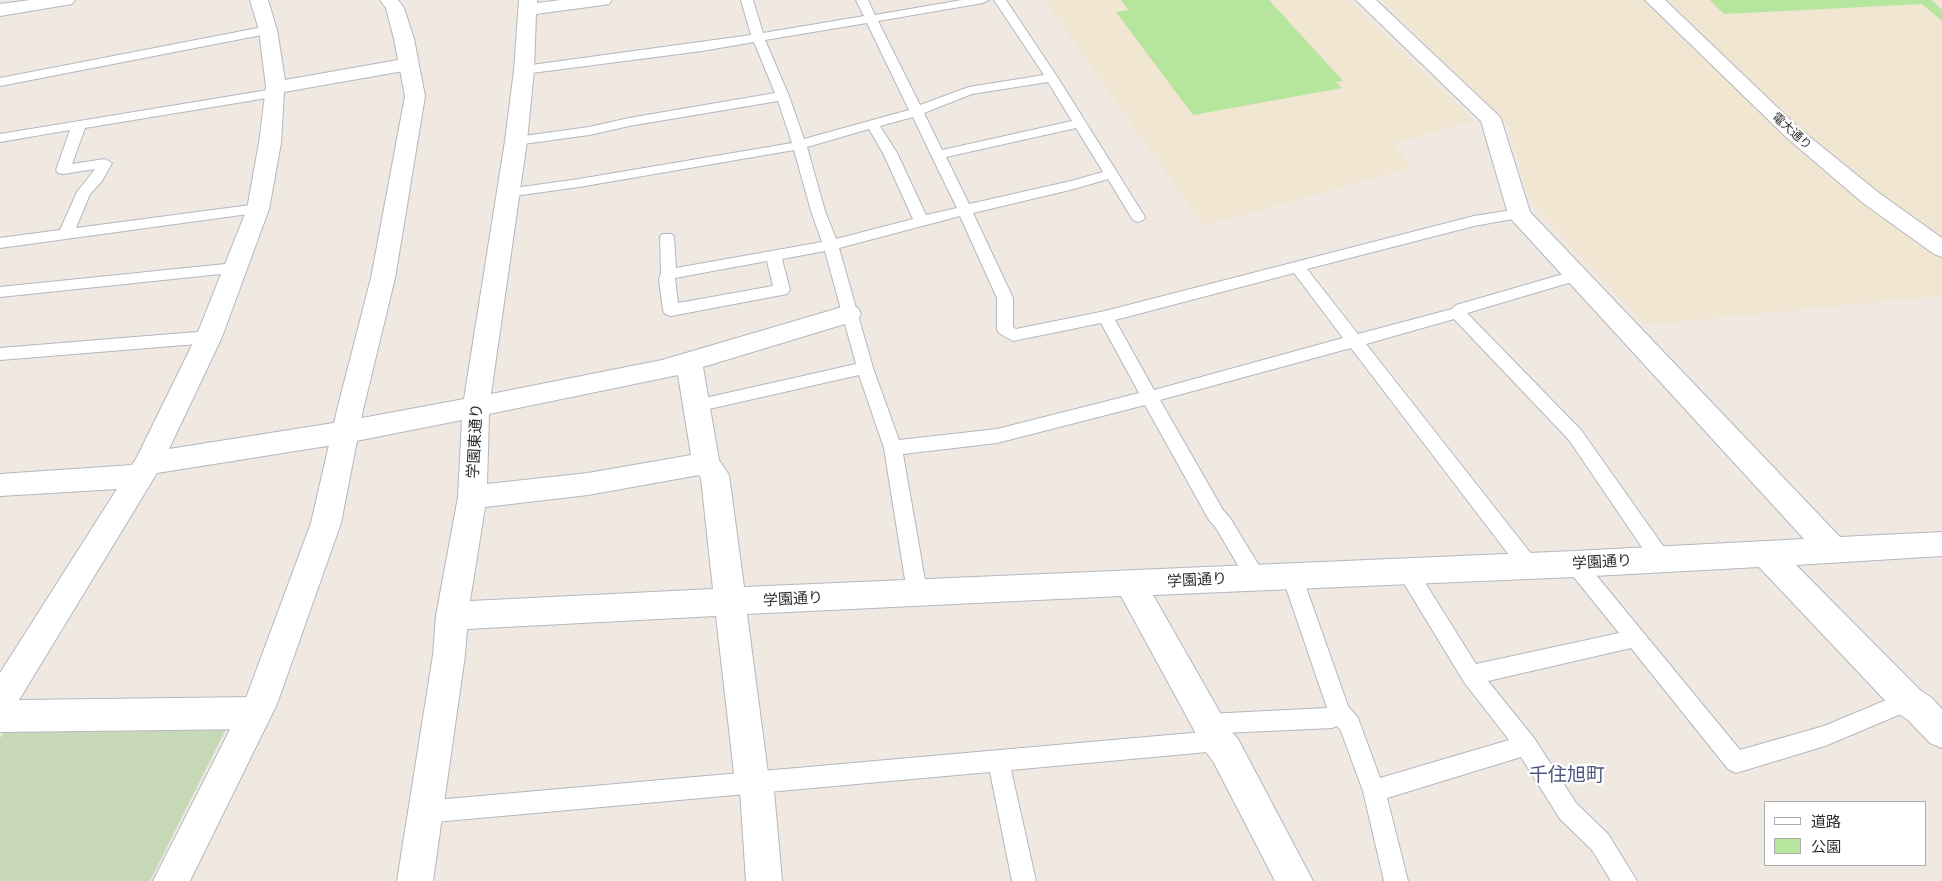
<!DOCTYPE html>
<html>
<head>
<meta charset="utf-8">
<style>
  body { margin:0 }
  #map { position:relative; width:1942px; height:881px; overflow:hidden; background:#efe9e1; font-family:Lato,"Noto Sans JP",sans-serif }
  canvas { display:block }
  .legend { position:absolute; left:1764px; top:801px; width:162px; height:65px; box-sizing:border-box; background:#fff; border:1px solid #ababab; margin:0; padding:6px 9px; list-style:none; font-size:15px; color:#2e2e2e }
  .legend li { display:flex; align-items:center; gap:10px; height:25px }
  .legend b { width:25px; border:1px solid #ababab }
</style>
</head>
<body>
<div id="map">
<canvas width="1942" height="881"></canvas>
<ul class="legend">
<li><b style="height:6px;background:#fff"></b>道路</li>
<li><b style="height:14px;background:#b6e59e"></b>公園</li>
</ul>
</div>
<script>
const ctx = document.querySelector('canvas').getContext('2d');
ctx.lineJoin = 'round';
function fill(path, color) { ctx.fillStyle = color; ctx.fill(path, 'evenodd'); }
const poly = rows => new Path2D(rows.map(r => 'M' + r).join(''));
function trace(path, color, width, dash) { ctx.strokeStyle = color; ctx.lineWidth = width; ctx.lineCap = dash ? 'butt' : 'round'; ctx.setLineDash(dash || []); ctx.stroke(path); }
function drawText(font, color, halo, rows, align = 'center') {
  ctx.font = font + ' Lato,"Noto Sans JP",sans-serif'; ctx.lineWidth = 4.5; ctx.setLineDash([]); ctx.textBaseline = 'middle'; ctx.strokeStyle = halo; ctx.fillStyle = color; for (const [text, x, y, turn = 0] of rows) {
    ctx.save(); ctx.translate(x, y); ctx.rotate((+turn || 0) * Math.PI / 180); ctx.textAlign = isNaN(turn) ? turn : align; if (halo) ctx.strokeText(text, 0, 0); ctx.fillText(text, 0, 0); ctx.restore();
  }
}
fill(poly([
  [1044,0,1349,0,1474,121,1392,144,1410,163,1406,169,1204,226],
  [1381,0,1942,0,1942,296,1645,325,1531,204,1507,123]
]), '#f0e6d1');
fill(poly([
  [1121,0,1269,0,1343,81,1336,82,1342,88,1193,115,1116,12,1128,10],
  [1710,0,1931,0,1942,10,1942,21,1922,4,1724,14]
]), '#b6e59e');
fill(poly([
  [228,725,150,881,0,881,0,738,7,728]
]), '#c8d9b8');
const service = poly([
  [741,0,753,0,763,33,864,16,856,0,868,0,875,15,962,0,989,0,983,3,878,21,920,105,969,87,1044,75,994,0,1006,0,1058,78,1145,217,1143,220,1138,222,1133,220,1108,179,1074,189,973,213,1013,298,1013,327,1016,329,1105,311,1474,216,1519,209,1524,211,1526,214,1524,217,1474,226,1307,269,1358,334,1452,309,1456,305,1577,270,1582,271,1585,275,1582,279,1467,313,1581,430,1668,553,1671,559,1668,565,1661,567,1654,565,1569,440,1454,319,1366,344,1536,560,1539,566,1536,572,1529,574,1522,572,1351,348,1160,400,1223,510,1230,518,1263,572,1266,578,1263,584,1256,586,1249,584,1216,528,1209,520,1145,405,997,443,903,454,927,592,924,598,917,600,910,598,907,592,884,448,859,375,696,412,690,411,687,406,690,401,696,400,856,364,825,251,782,259,790,290,787,294,671,316,665,314,663,310,659,279,661,274,660,237,662,234,672,234,674,237,676,268,822,242,811,211,794,150,579,187,507,197,502,196,500,193,502,190,507,189,579,179,792,143,778,101,629,126,589,135,516,145,509,141,516,137,589,127,629,118,775,93,754,42,702,51,524,74,518,70,524,66,751,35,741,0],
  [867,23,909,110,804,139,789,96,765,40,867,23],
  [1048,82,1072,121,942,150,924,113,972,94,1048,82],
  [913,117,931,155,957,208,926,215,897,153,880,126,913,117],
  [1076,128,1103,172,1071,181,969,204,946,157,1076,128],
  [869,129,883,153,913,219,836,239,825,211,807,147,869,129],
  [960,216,997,298,997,329,999,333,1013,341,1101,323,1139,393,997,429,899,440,873,368,839,248,960,216],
  [767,261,773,286,678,303,675,278,767,261],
  [1294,273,1343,338,1154,390,1115,320,1294,273],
  [268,26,274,30,272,33,0,86,0,78,268,26],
  [274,89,280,93,279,96,85,128,72,164,105,159,112,163,102,181,90,194,76,228,258,204,263,206,265,209,263,212,0,248,0,238,60,230,77,192,95,169,63,174,58,173,56,170,70,130,0,142,0,134,274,89],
  [235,263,240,264,243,268,240,272,0,297,0,287,235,263],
  [209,331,215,333,217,337,215,341,209,343,0,360,0,348,209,331],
  [1575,556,1582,558,1740,750,1824,726,1908,691,1915,694,1918,701,1915,708,1825,746,1736,773,1728,769,1631,648,1488,681,1534,738,1576,803,1608,834,1637,881,1611,881,1592,850,1560,819,1521,757,1387,798,1408,881,1384,881,1363,791,1341,731,1337,726,1332,728,1224,733,1229,741,1226,748,1218,751,1011,770,1036,881,1012,881,990,772,424,823,416,820,413,812,416,804,424,801,1203,732,1197,724,1200,717,1208,714,1327,708,1282,576,1285,570,1292,568,1299,570,1302,576,1348,706,1358,718,1380,778,1509,740,1464,682,1400,577,1397,571,1400,565,1407,563,1414,565,1476,664,1619,633,1568,570,1565,564,1568,558,1575,556]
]);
const minor = poly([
  [250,0,268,0,277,30,285,80,409,58,416,60,419,64,416,68,409,70,284,92,281,143,269,209,222,337,169,449,346,421,464,399,505,141,514,70,519,0,537,0,537,3,561,0,612,0,609,4,603,5,536,14,534,70,527,141,491,394,662,360,849,305,858,308,861,314,858,320,703,367,719,460,729,475,744,587,1575,551,1804,539,1511,219,1508,214,1481,121,1356,0,1376,0,1498,115,1501,119,1530,212,1840,537,1942,532,1942,556,1796,565,1920,690,1932,698,1942,709,1942,748,1930,743,1908,720,1896,712,1759,567,1575,577,1153,595,1230,730,1238,739,1313,881,1275,881,1214,763,1206,752,1121,596,747,614,768,773,774,791,782,881,746,881,740,791,734,773,716,616,467,629,465,655,433,881,397,881,433,655,436,616,458,497,462,420,346,443,157,473,19,700,255,697,267,702,272,713,267,724,255,729,0,732,0,673,117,489,0,496,0,474,132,465,137,457,196,337,247,209,259,143,266,87,259,30,250,0],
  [678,375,691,455,588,473,487,484,489,414,678,375],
  [699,475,701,478,713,589,470,601,485,507,588,495,699,475]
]);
const tertiary = poly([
  [30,0,75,0,72,4,0,16,0,4,30,0],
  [380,0,398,0,404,8,414,39,425,96,395,278,363,410,341,523,277,704,190,881,153,881,246,698,311,523,337,410,371,278,405,96,394,39,386,8,380,0],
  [1645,0,1665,0,1800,129,1879,193,1942,238,1942,257,1934,254,1863,203,1786,137,1645,0]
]);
trace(service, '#b4b7c1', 2);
trace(minor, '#b4b7c1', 2);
trace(tertiary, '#b4b7c1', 2);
fill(service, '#fff');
fill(minor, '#fff');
fill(tertiary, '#fff');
drawText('12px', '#2e2e2e', '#fff', [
  ["電大通り",1792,131,42]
]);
drawText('15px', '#2e2e2e', '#fff', [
  ["学園東通り",475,441,-87],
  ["学園通り",1602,562,-3],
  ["学園通り",1197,580,-3],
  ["学園通り",793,599,-3]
]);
drawText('19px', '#4d5680', '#fff', [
  ["千住旭町",1567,775]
]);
</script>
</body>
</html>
